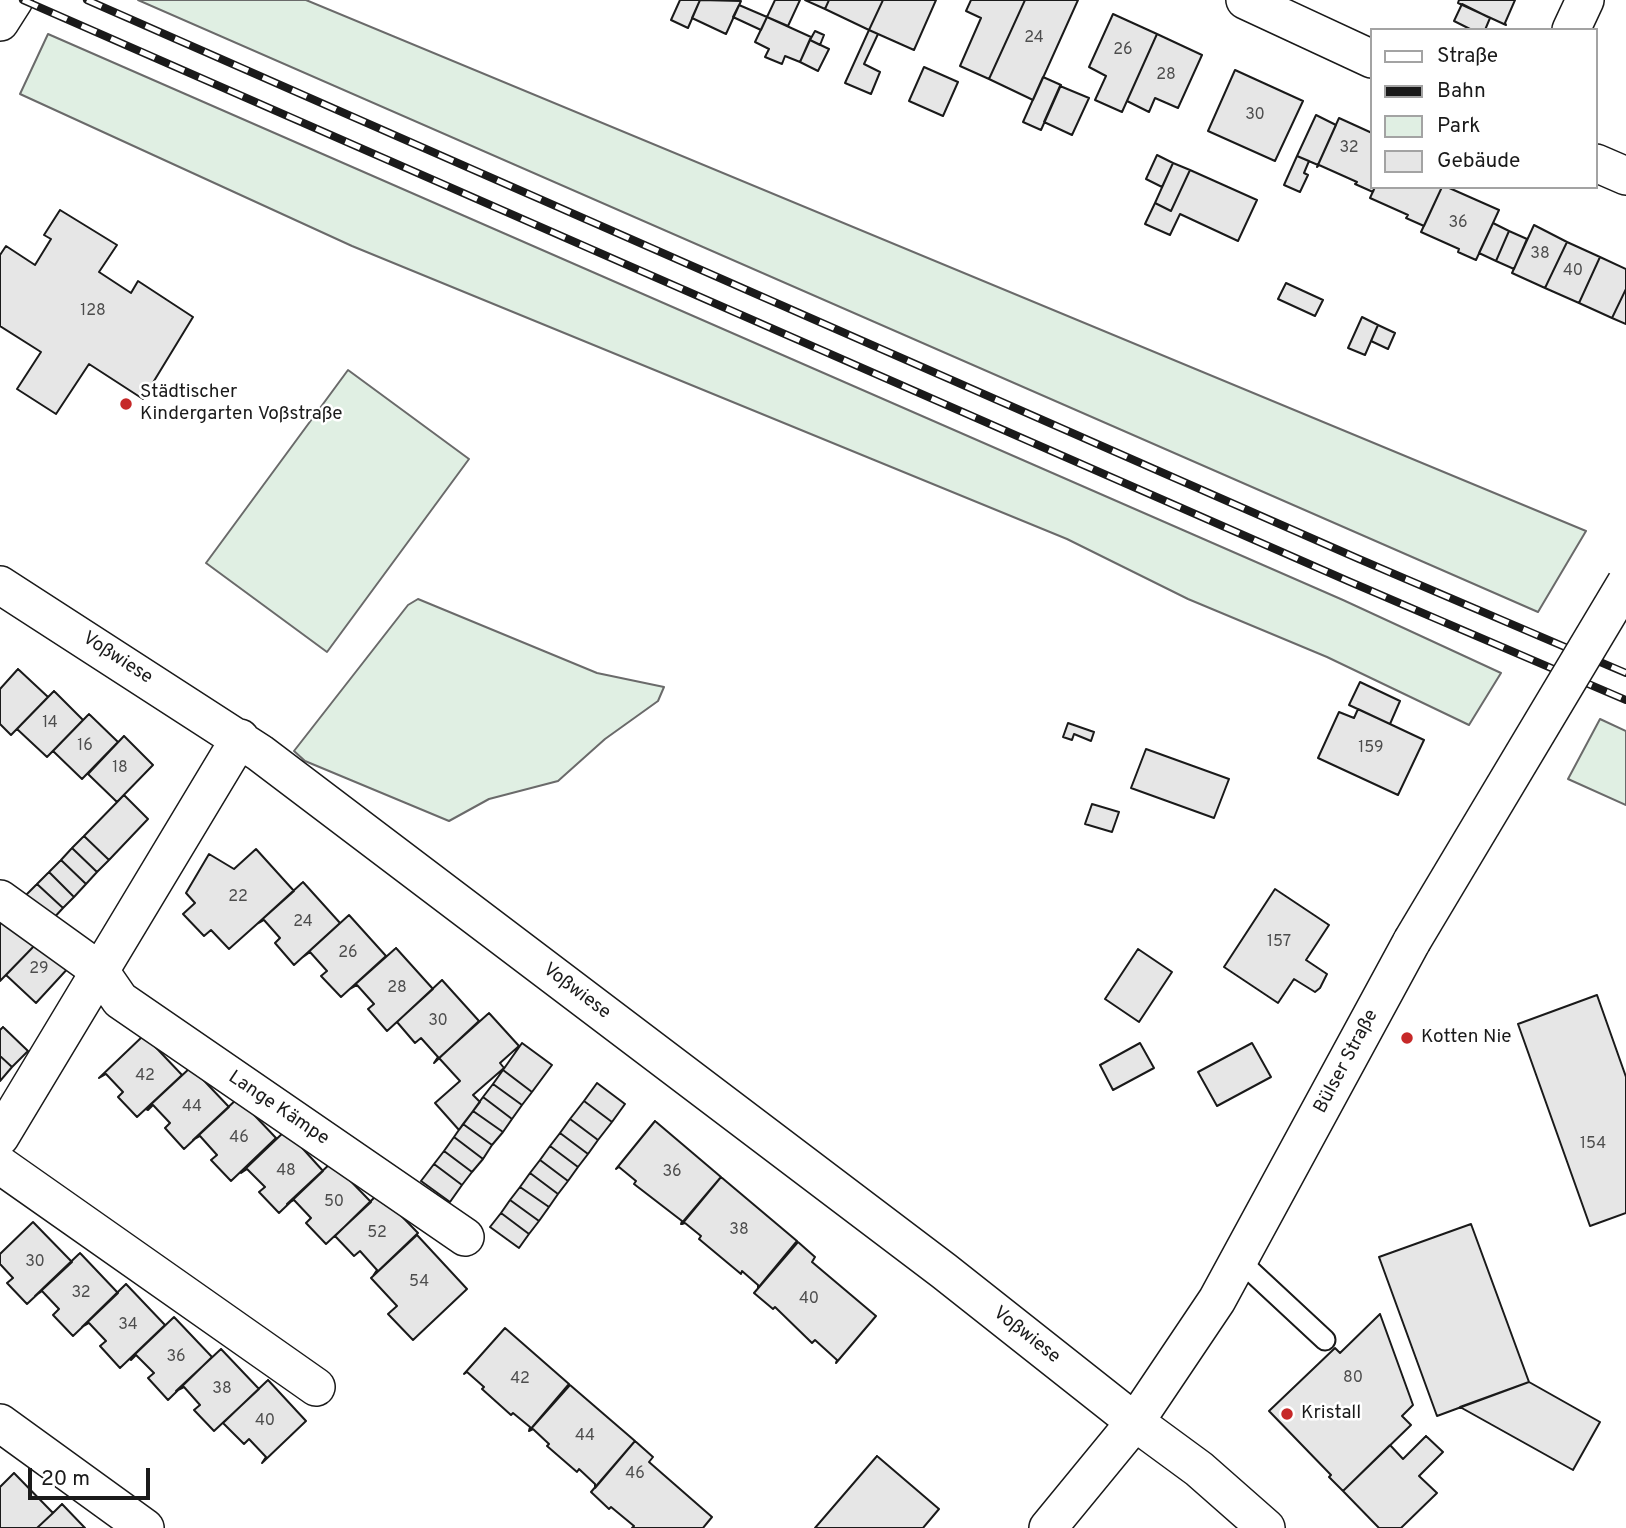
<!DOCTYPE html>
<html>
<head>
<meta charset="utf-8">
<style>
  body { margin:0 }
  #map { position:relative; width:1626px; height:1528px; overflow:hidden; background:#fff; font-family:Overpass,sans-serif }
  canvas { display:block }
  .legend { position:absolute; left:1370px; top:28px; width:228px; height:161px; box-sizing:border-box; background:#fff; border:2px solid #a3a3a3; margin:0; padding:9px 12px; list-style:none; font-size:21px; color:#1a1a1a }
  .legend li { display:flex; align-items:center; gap:14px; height:35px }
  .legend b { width:35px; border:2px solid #a3a3a3 }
  .scale { position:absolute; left:28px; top:1468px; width:122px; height:32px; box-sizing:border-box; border:4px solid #1a1a1a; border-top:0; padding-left:9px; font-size:21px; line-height:24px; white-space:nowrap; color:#1a1a1a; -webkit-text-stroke:5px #fff; paint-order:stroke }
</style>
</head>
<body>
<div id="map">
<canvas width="1626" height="1528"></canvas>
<ul class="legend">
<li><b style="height:9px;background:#fff"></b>Straße</li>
<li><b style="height:9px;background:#1a1a1a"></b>Bahn</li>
<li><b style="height:19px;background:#e0efe3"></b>Park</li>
<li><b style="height:19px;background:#e6e6e6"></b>Gebäude</li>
</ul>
<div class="scale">20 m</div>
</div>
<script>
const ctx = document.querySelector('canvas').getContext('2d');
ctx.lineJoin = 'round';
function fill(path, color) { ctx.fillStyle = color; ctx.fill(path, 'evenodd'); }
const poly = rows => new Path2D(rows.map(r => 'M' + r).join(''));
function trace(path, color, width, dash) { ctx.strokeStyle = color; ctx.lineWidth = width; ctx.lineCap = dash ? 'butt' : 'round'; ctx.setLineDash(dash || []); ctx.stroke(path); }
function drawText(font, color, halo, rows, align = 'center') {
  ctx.font = font + ' Overpass,sans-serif'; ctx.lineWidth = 5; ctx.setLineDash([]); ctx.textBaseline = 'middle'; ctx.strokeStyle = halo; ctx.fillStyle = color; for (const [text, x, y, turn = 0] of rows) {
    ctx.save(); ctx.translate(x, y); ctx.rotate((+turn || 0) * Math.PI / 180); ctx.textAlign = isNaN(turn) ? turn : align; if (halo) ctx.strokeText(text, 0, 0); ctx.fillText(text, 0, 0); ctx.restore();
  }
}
const green = poly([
  [138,0,306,0,1586,531,1538,612,138,0],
  [48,34,1343,600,1501,673,1469,725,1327,657,1188,599,1067,539,352,246,20,94,48,34],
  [348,370,469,459,327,652,206,563,348,370],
  [418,599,597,673,664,687,658,701,605,739,558,781,489,799,449,821,305,761,294,751,408,605,418,599],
  [1600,719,1626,731,1626,805,1568,779,1600,719]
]);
fill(green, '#e0efe3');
trace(green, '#6a6a6a', 2);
const building = poly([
  [680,0,700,0,688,28,671,20,680,0],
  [700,0,741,1,726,34,692,18,700,0],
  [775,0,800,0,788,26,767,17,775,0],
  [805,0,829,0,825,9,805,0],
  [829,0,883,0,869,30,825,9,829,0],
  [883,0,936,0,914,50,869,30,883,0],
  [971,0,1025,0,989,79,960,66,981,18,966,11,971,0],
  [1025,0,1078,0,1033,100,989,79,1025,0],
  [1459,0,1515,0,1505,23,1506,25,1458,3,1459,0],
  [1462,4,1490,18,1485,30,1472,30,1454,21,1462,4],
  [739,5,767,17,761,30,733,17,739,5],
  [1113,14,1157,34,1122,112,1095,100,1106,76,1089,67,1113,14],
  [767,17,811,37,800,62,785,56,782,64,765,57,769,49,755,42,767,17],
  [869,30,878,34,864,64,880,72,871,94,845,83,869,30],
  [815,31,824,35,820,45,810,40,815,31],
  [1157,34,1202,55,1178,108,1155,98,1149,112,1127,101,1157,34],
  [810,40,829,49,818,71,800,62,810,40],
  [924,67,958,82,943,116,909,101,924,67],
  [1235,70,1303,101,1275,161,1208,131,1235,70],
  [1043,77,1061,85,1041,130,1023,122,1043,77],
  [1060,86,1089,98,1072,135,1044,122,1060,86],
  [1316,115,1336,125,1318,165,1297,156,1316,115],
  [1339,118,1372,133,1372,187,1375,187,1373,192,1355,184,1357,182,1319,165,1317,167,1339,118],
  [1157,155,1173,163,1162,187,1146,179,1157,155],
  [1297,156,1309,161,1304,173,1308,175,1300,192,1284,185,1297,156],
  [1173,163,1190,170,1171,211,1155,203,1173,163],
  [1190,170,1257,200,1238,241,1180,214,1170,235,1145,224,1155,203,1171,211,1190,170],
  [1375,187,1442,187,1424,226,1406,218,1408,215,1370,198,1375,187],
  [1442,187,1447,187,1499,210,1476,260,1458,252,1459,249,1421,232,1442,187],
  [60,210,117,245,99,272,131,293,138,281,193,317,143,399,89,364,56,414,17,389,41,352,0,326,0,255,6,246,35,265,51,239,44,235,60,210],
  [1493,223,1509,231,1496,261,1479,253,1493,223],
  [1534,225,1567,242,1545,288,1512,273,1534,225],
  [1509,231,1527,239,1514,269,1496,261,1509,231],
  [1567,242,1600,257,1579,303,1545,288,1567,242],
  [1600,257,1626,269,1626,289,1612,318,1579,303,1600,257],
  [1286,283,1323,300,1315,316,1278,299,1286,283],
  [1626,289,1626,324,1612,318,1626,289],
  [1362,317,1378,325,1365,355,1348,348,1362,317],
  [1378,325,1395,333,1388,349,1371,341,1378,325],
  [18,669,48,697,11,735,0,724,0,689,18,669],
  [1360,682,1400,701,1390,724,1349,705,1360,682],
  [54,691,83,720,47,757,17,729,54,691],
  [1358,709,1424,740,1398,795,1318,758,1339,712,1354,718,1358,709],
  [89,714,118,742,82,779,53,751,89,714],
  [1068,723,1094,732,1091,741,1074,734,1072,740,1063,737,1068,723],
  [124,736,153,765,117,802,88,774,124,736],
  [1146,749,1229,779,1214,818,1131,788,1146,749],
  [124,795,148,819,109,860,84,836,124,795],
  [1092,804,1119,812,1112,832,1085,824,1092,804],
  [84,836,109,860,97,872,72,848,84,836],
  [72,848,97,872,86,884,61,860,72,848],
  [256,849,294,891,229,949,211,930,204,936,183,914,195,903,186,893,209,854,234,869,256,849],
  [61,860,86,884,74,897,49,872,61,860],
  [49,872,74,897,63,908,37,884,49,872],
  [303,882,340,923,294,965,275,943,280,938,264,920,257,924,303,882],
  [37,884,63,908,51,921,25,896,37,884],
  [1275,889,1329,925,1306,960,1327,974,1320,988,1315,992,1294,979,1278,1003,1224,967,1275,889],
  [349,915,386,956,341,997,321,976,327,971,310,952,303,957,349,915],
  [0,921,36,944,0,981,0,921],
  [36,944,71,965,36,1003,6,975,36,944],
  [396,948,433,989,387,1031,368,1009,374,1004,357,985,350,989,396,948],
  [1138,949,1172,972,1139,1022,1105,999,1138,949],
  [442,980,479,1021,434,1063,438,1057,421,1038,415,1043,397,1022,442,980],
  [1597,995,1626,1077,1626,1213,1590,1226,1518,1024,1597,995],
  [489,1013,519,1046,500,1063,504,1068,473,1095,480,1102,459,1130,435,1103,460,1081,439,1058,489,1013],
  [3,1027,28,1051,12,1067,0,1056,0,1030,3,1027],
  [144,1035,182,1075,137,1117,118,1097,123,1092,106,1074,99,1078,144,1035],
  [522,1043,552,1065,532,1092,503,1070,522,1043],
  [1140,1043,1154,1068,1113,1090,1100,1065,1140,1043],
  [1252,1043,1271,1077,1217,1106,1198,1072,1252,1043],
  [0,1056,12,1067,0,1081,0,1056],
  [191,1067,229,1107,184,1149,165,1128,170,1123,153,1105,148,1110,146,1109,191,1067],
  [503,1070,532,1092,522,1105,493,1084,503,1070],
  [597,1083,625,1104,612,1122,584,1101,597,1083],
  [493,1084,522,1105,512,1119,483,1097,493,1084],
  [483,1097,512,1119,503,1132,473,1111,483,1097],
  [238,1098,276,1138,231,1181,211,1160,217,1155,200,1136,193,1140,238,1098],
  [584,1101,612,1122,598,1140,570,1119,584,1101],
  [473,1111,503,1132,492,1145,463,1124,473,1111],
  [570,1119,598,1140,588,1154,560,1133,570,1119],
  [655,1121,721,1177,681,1224,682,1221,634,1184,636,1181,619,1167,616,1169,655,1121],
  [463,1124,492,1145,483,1159,454,1137,463,1124],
  [286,1130,323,1171,279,1213,259,1192,265,1187,247,1169,241,1173,286,1130],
  [560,1133,588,1154,578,1167,550,1146,560,1133],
  [454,1137,483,1159,472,1172,444,1151,454,1137],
  [550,1146,578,1167,568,1181,540,1160,550,1146],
  [444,1151,472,1172,462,1185,434,1164,444,1151],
  [540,1160,568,1181,558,1194,530,1173,540,1160],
  [332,1162,371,1202,326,1244,306,1223,311,1218,294,1200,287,1204,332,1162],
  [434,1164,462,1185,450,1202,421,1181,434,1164],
  [530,1173,558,1194,549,1207,520,1187,530,1173],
  [721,1177,797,1241,758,1288,758,1285,742,1271,741,1274,699,1239,701,1236,685,1223,682,1224,721,1177],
  [520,1187,549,1207,539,1221,510,1200,520,1187],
  [379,1193,418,1233,373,1276,377,1270,360,1251,354,1256,335,1236,379,1193],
  [510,1200,539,1221,529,1234,501,1213,510,1200],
  [501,1213,529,1234,519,1248,490,1227,501,1213],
  [33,1222,72,1262,27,1304,7,1283,13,1278,0,1264,0,1254,33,1222],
  [1471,1224,1529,1382,1437,1416,1379,1257,1471,1224],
  [417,1235,467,1289,413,1340,388,1314,397,1306,371,1278,417,1235],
  [798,1242,815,1257,812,1262,876,1316,836,1363,837,1360,815,1340,812,1343,775,1307,773,1309,754,1293,798,1242],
  [80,1253,118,1293,73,1336,53,1315,59,1309,42,1291,35,1296,80,1253],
  [126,1284,165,1325,120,1368,100,1346,106,1341,89,1323,82,1327,126,1284],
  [1380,1314,1413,1405,1402,1416,1411,1425,1343,1491,1329,1477,1331,1475,1269,1411,1335,1348,1340,1353,1380,1314],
  [174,1317,212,1357,168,1400,148,1378,154,1373,136,1355,131,1360,130,1359,174,1317],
  [505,1328,569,1384,529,1431,530,1427,513,1413,511,1415,482,1389,484,1387,467,1372,464,1374,505,1328],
  [221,1349,259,1389,214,1431,194,1410,200,1405,184,1387,176,1391,221,1349],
  [268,1380,306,1421,262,1463,266,1457,249,1439,244,1444,223,1423,268,1380],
  [1529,1382,1600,1422,1573,1470,1460,1407,1529,1382],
  [570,1385,635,1441,595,1488,595,1484,579,1469,577,1472,547,1446,549,1444,533,1429,529,1431,570,1385],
  [1426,1436,1443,1452,1419,1476,1437,1493,1401,1528,1379,1528,1343,1491,1390,1445,1403,1459,1426,1436],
  [635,1441,653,1457,649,1462,712,1517,703,1528,632,1528,634,1526,611,1507,609,1509,591,1492,635,1441],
  [877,1456,939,1509,923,1528,815,1528,877,1456],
  [14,1473,53,1513,37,1528,0,1528,0,1487,14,1473],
  [62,1504,85,1528,37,1528,53,1513,62,1504]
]);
fill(building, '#e6e6e6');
trace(building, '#1a1a1a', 2);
const service = poly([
  [1240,1261,1325,1340]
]);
const minor = poly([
  [1245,0,1372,59],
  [0,22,14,0],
  [1571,30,1585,0],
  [1596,163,1626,176],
  [0,585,260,753,944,1271,1135,1422,1199,1469,1266,1528],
  [0,899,100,971,120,1000,465,1237],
  [0,1137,240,738],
  [0,1165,316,1387],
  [0,1423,145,1528],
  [1048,1528,1135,1422,1217,1300,1412,941]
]);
trace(service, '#1a1a1a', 23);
trace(minor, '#1a1a1a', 40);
trace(service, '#fff', 19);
trace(minor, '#fff', 37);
const rail = poly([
  [23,0,1348,581,1626,700],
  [87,0,1359,559,1626,673]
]);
trace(rail, '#1a1a1a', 8);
trace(rail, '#fff', 5, [16]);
const minorBridge = poly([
  [1412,941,1626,583]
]);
trace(minorBridge, '#1a1a1a', 40, []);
trace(minorBridge, '#fff', 37);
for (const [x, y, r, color] of [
  [126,404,7,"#c62828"],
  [1407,1038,7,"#c62828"],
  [1287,1414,7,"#c62828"]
]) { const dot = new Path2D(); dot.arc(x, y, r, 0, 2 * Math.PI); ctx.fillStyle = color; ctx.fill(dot); trace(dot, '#fff', 2.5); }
drawText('16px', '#4d4d4d', null, [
  ["24",1034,39],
  ["26",1123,51],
  ["28",1166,76],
  ["30",1255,116],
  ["32",1349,149],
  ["36",1458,224],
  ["38",1540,255],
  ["40",1573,272],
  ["128",93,312],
  ["14",50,724],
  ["16",85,747],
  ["159",1371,749],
  ["18",120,769],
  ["22",238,898],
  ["24",303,923],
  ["157",1279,943],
  ["26",348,954],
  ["29",39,970],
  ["28",397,989],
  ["30",438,1022],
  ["42",145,1077],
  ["44",192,1108],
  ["46",239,1139],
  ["154",1593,1145],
  ["48",286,1172],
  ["36",672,1173],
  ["50",334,1203],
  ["38",739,1231],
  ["52",377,1234],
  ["30",35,1263],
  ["54",419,1283],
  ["32",81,1294],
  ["40",809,1300],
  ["34",128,1326],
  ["36",176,1358],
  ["80",1353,1379],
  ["42",520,1380],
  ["38",222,1390],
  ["40",265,1422],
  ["44",585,1437],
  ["46",635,1475]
]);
drawText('19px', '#1a1a1a', '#fff', [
  ["Städtischer",140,393],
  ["Kindergarten Voßstraße",140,415],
  ["Kotten Nie",1421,1038],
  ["Kristall",1301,1414]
], 'left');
drawText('19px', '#1a1a1a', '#fff', [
  ["Voßwiese",117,659,33],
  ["Voßwiese",576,992,37],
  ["Bülser Straße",1347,1062,-62],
  ["Lange Kämpe",278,1109,34],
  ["Voßwiese",1026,1336,38]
]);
</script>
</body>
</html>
